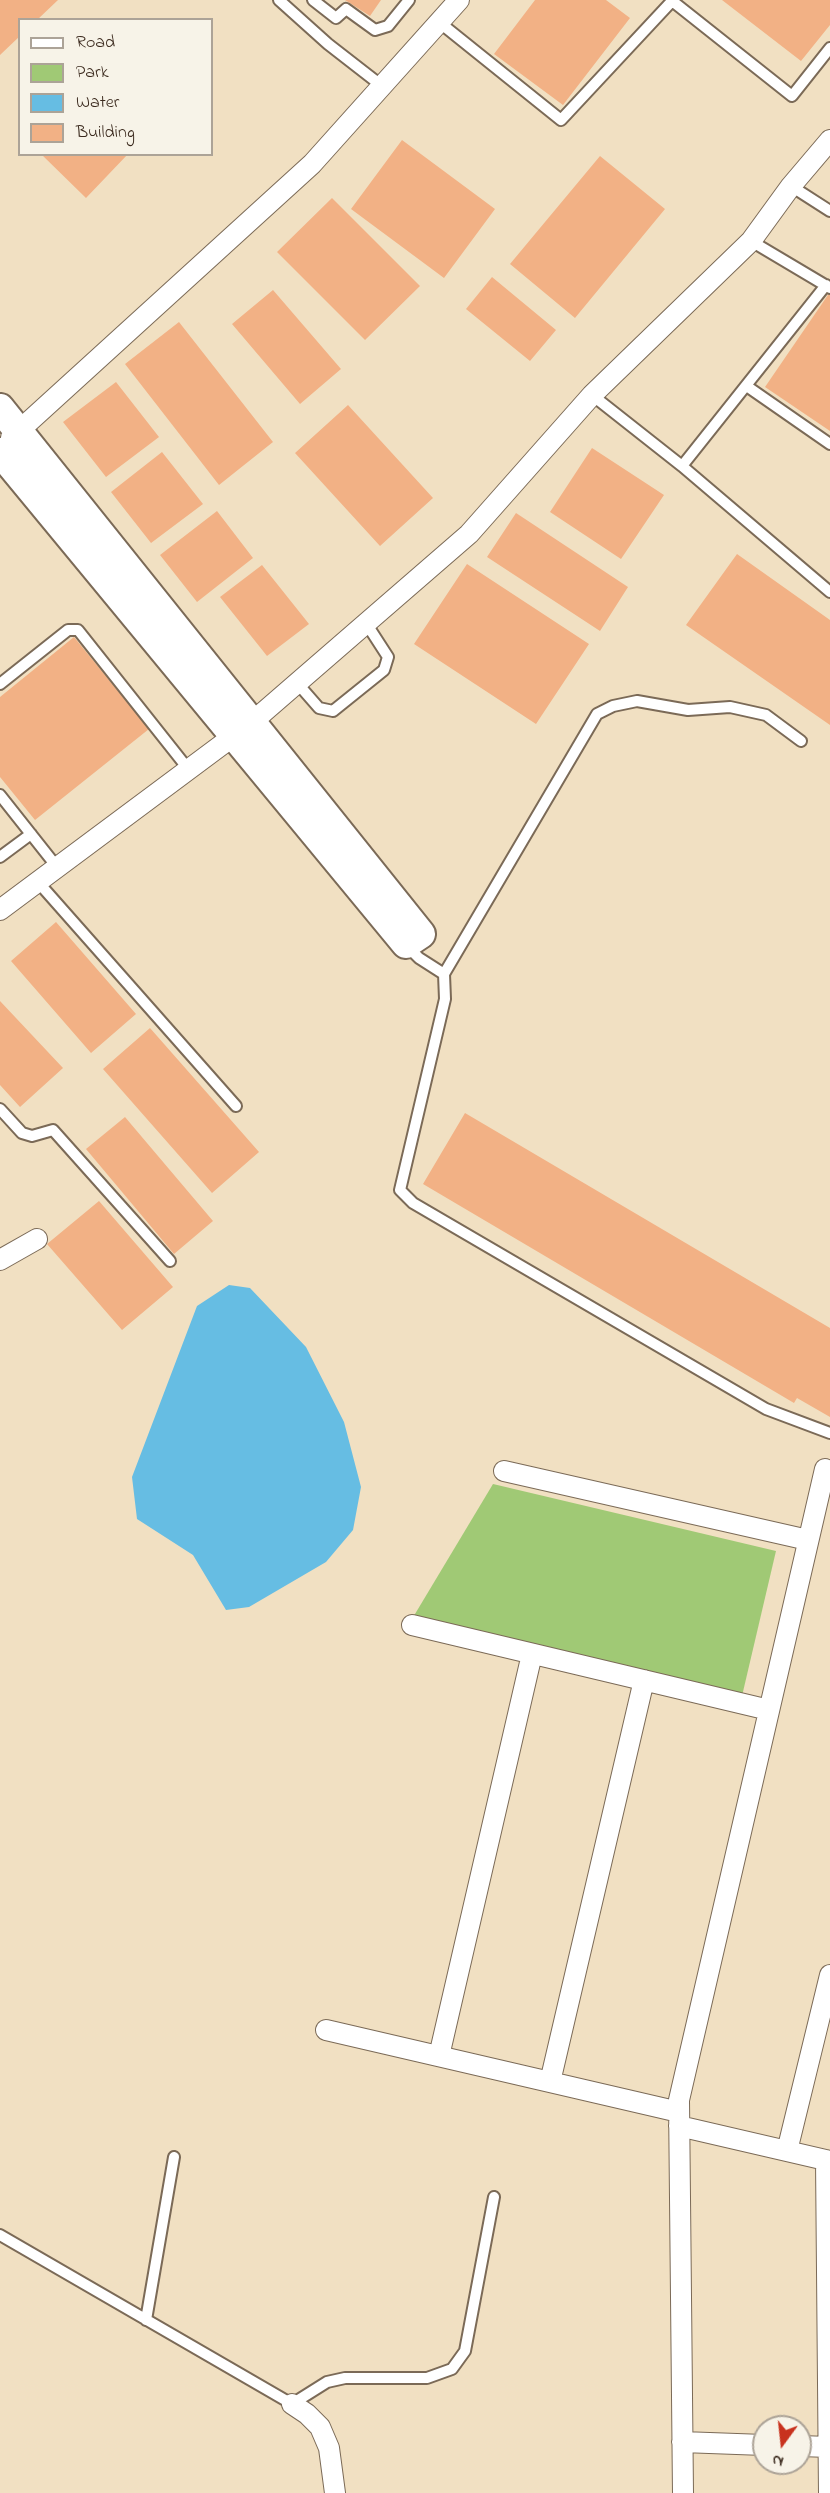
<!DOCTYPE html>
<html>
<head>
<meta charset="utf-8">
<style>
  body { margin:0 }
  #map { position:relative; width:830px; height:2493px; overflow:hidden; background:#f1e0c2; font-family:"Indie Flower",sans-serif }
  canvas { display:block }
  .legend { position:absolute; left:18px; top:18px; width:195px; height:138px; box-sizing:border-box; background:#f7f3e8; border:2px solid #aca397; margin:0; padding:8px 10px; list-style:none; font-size:18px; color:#3b2a1e }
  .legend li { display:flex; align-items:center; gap:12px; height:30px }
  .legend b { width:30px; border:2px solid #aca397 }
  .north { position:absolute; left:752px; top:2415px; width:60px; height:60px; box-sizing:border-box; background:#f7f3e8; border:2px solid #aca397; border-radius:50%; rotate:195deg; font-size:16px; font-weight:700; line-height:24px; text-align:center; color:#3b2a1e }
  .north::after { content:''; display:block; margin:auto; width:21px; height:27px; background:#c8321e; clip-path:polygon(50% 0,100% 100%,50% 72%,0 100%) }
</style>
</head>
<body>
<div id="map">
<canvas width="830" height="2493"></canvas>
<ul class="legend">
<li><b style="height:8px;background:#fff"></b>Road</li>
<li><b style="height:16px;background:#a0c975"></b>Park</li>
<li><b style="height:16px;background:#66bde3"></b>Water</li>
<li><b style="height:16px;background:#f2b185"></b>Building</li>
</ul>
<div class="north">N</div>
</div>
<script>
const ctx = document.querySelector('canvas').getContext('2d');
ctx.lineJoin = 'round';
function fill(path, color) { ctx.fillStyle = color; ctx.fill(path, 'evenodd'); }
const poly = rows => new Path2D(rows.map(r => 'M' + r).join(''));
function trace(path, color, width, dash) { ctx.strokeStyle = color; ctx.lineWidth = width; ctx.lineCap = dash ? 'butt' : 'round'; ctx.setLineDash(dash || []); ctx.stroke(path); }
fill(poly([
  [493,1484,776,1551,742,1696,412,1619]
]), '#a0c975');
fill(poly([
  [229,1285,250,1288,306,1347,344,1422,361,1487,353,1530,326,1562,249,1607,226,1610,193,1555,137,1519,132,1477,197,1306]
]), '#66bde3');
fill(poly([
  [0,0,58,0,37,20,20,20,20,36,0,55],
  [345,0,381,0,370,16],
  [535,0,606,0,630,18,563,105,494,54],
  [722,0,830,0,830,25,801,61],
  [402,140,495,209,444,278,351,209],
  [41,154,128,154,86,198],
  [600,156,665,209,575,318,510,264],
  [332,198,420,286,365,340,277,252],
  [492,277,556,330,530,361,466,309],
  [273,290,341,369,300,404,232,324],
  [830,292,830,431,765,387],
  [179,322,273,442,219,485,125,364],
  [116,382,159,437,106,477,63,422],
  [348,405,433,498,380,546,295,453],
  [592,448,664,495,621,559,550,512],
  [162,452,203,504,151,543,111,492],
  [217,511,253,558,197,602,160,555],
  [516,513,628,587,600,631,487,557],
  [737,554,830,620,830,725,686,625],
  [467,564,589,644,536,724,414,644],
  [262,565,309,624,267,656,220,597],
  [74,637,149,729,35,820,0,777,0,697],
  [56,922,136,1014,91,1053,11,961],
  [0,1001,63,1068,20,1107,0,1085],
  [150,1028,259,1152,212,1193,103,1069],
  [465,1113,830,1328,830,1417,797,1398,794,1403,423,1184],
  [125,1117,213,1221,174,1254,86,1149],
  [99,1201,173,1287,122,1330,47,1244]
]), '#f2b185');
const lane = poly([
  [279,0,328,44,382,86],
  [313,0,336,18,346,9,375,30,388,26,409,0],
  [671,0,792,96,830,48],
  [439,22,561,120,672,1],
  [791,186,830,211],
  [751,241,830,288],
  [748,387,830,444],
  [592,395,682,466,830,592],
  [682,466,826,285],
  [0,684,68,630,78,630,189,770],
  [298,684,319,708,333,711,384,670,388,657,366,623],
  [0,795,57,867],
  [0,857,31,834],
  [38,882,236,1106],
  [406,945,419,958,444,974,445,999,400,1190,413,1203,766,1409,830,1433],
  [444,974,597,714,613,706,637,701,688,710,730,707,766,715,801,741],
  [0,1109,22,1133,32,1136,53,1130,170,1261],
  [0,2235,292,2404,327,2382,345,2378,427,2378,452,2369,465,2351,494,2197],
  [146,2320,174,2157]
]);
const street = poly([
  [11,438,312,164,459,0],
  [0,910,251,723,469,534,592,395,751,241,791,186,830,140],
  [0,1260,37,1239],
  [504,1471,808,1540],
  [412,1625,769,1710],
  [326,2030,679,2112],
  [439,2056,532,1654],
  [550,2082,644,1680],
  [679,2126,830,2161],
  [787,2151,830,1975],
  [826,2160,829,2493],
  [292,2404,307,2414,320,2427,329,2448,335,2493],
  [682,2442,764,2445],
  [800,2446,829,2447],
  [683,2493,679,2100,825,1469]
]);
const secondary = poly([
  [0,408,421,934,406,944,0,452]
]);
trace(lane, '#7b6a57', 14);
trace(street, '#7b6a57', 22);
trace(secondary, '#7b6a57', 32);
trace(lane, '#fff', 10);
trace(street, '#fff', 20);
trace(secondary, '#fff', 28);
</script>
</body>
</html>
